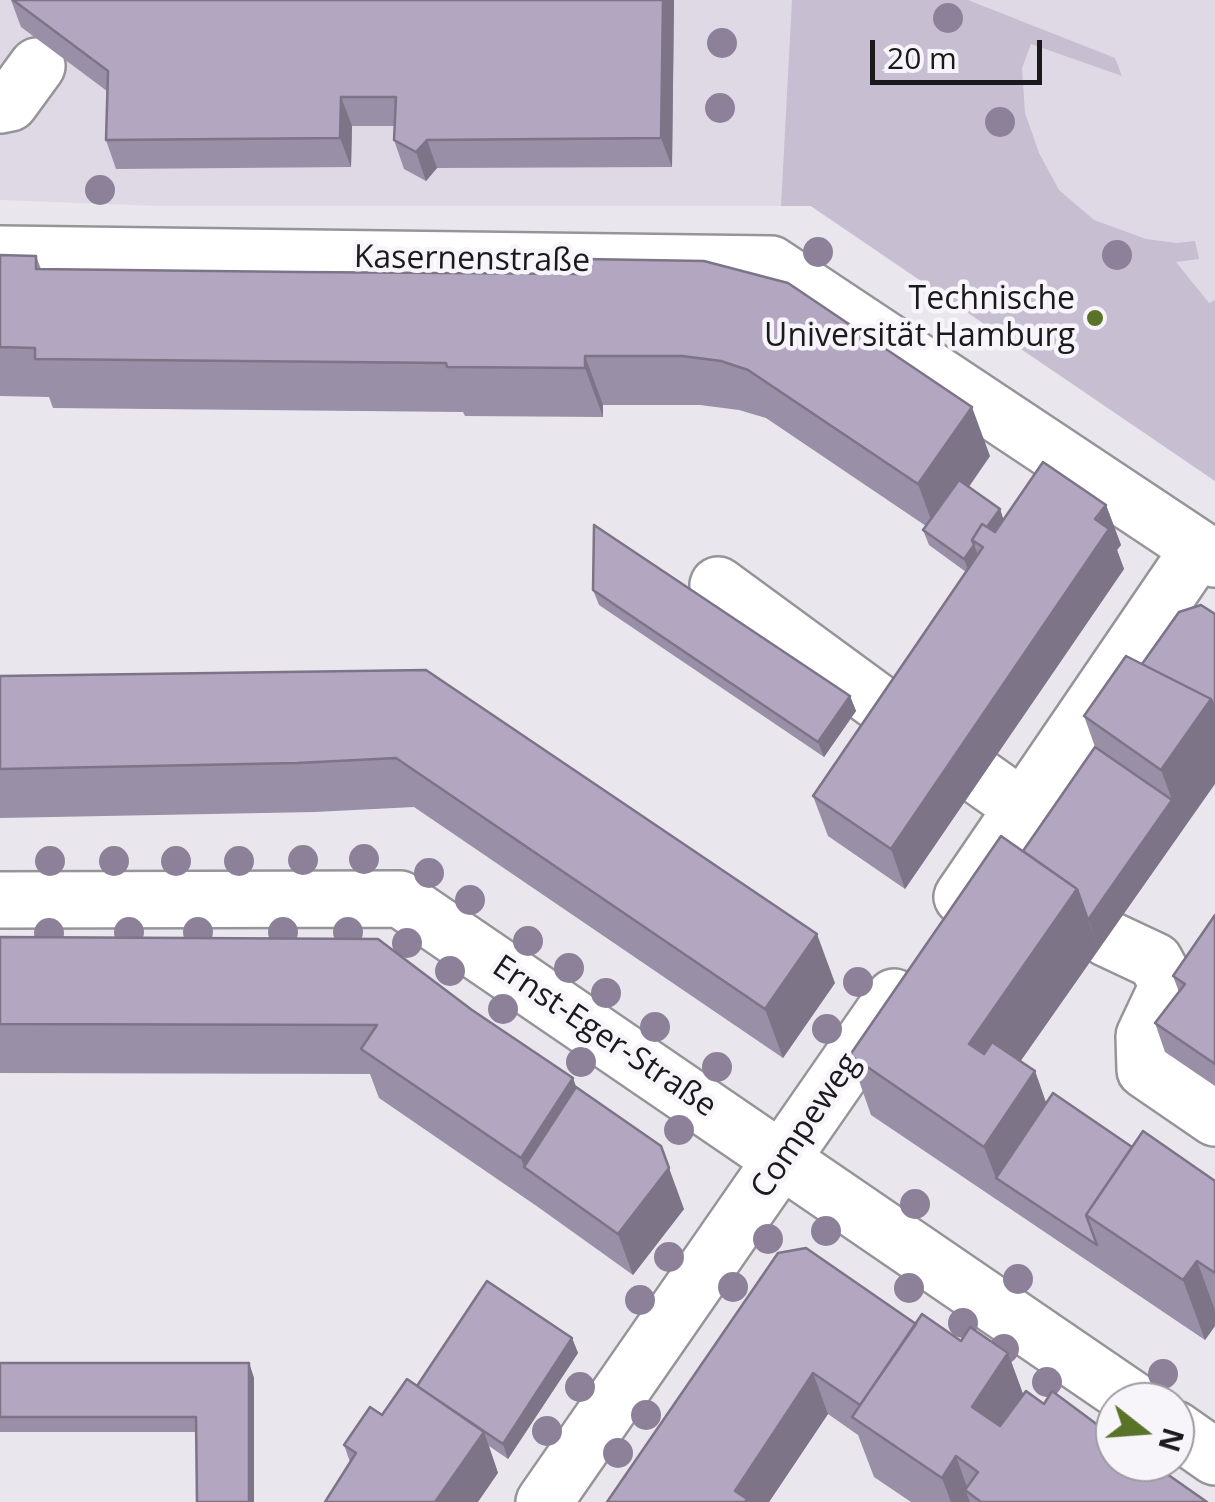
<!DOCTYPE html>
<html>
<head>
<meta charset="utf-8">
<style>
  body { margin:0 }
  #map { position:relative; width:1215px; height:1502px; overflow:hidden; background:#e9e7ed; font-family:"Open Sans",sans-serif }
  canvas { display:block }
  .north { position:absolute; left:1095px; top:1382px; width:100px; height:100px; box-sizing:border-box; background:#f7f4fa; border:2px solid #9f9ca1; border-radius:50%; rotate:107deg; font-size:28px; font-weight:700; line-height:40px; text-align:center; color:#1a191b }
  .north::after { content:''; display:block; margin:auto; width:35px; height:45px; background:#597428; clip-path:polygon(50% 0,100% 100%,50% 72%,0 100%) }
  .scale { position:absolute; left:870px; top:40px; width:172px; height:45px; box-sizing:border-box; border:5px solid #1a191b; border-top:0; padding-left:12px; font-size:30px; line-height:35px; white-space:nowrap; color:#1a191b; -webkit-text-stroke:8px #f7f4fa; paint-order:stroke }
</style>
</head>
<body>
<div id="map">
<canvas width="1215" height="1502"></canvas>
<div class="north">N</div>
<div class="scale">20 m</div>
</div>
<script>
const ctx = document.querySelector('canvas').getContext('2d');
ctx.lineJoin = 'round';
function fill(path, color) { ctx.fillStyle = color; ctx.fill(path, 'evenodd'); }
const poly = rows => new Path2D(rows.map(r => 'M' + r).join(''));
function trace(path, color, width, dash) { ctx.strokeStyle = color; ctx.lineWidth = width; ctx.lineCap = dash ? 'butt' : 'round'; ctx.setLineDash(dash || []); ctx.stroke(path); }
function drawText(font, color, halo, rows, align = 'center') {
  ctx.font = font + ' "Open Sans",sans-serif'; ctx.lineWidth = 9; ctx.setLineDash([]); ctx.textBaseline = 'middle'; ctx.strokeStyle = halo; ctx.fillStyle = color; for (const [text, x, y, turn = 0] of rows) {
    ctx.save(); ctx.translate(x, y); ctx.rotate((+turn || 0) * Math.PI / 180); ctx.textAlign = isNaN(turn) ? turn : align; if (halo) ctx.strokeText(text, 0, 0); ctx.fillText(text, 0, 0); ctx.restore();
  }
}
fill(poly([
  [0,0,1215,0,1215,481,810,206,159,206,0,200]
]), '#dfd9e6');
fill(poly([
  [792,0,968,0,1115,58,1122,76,1031,44,1022,68,1025,113,1039,153,1059,190,1094,220,1146,239,1177,243,1195,241,1199,259,1176,262,1209,303,1215,300,1215,481,811,206,781,206]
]), '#c7bed2');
const minor = poly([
  [0,105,10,103,37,66],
  [0,254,771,264,1215,559],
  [718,585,905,722],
  [981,778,1022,807],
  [962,897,1199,549],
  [0,900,400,899,1136,1402],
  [1106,938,1155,961,1168,985,1144,1036,1145,1070,1215,1118],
  [1175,1429,1215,1457],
  [544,1502,894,997]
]);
trace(minor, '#969499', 60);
trace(minor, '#fff', 55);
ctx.fillStyle = '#8d8199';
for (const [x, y] of [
  [948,18],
  [722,43],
  [720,108],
  [1000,122],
  [100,190],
  [818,252],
  [1117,255],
  [364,859],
  [303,860],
  [50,861],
  [114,861],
  [176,861],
  [239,861],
  [429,873],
  [470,900],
  [129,932],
  [198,932],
  [283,932],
  [348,932],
  [49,933],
  [528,941],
  [407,943],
  [569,968],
  [450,971],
  [858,982],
  [606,993],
  [503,1009],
  [655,1027],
  [827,1029],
  [581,1062],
  [717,1067],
  [679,1130],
  [915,1204],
  [826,1231],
  [768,1239],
  [669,1257],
  [1018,1279],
  [733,1287],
  [909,1288],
  [640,1300],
  [963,1323],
  [1004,1349],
  [1163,1374],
  [1047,1382],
  [580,1387],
  [646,1415],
  [547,1431],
  [618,1453]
]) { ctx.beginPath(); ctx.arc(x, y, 15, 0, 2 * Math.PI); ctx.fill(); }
fill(poly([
  [11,0,674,0,672,167,437,168,426,181,404,169,394,140,394,126,352,126,351,167,116,169,106,140,107,91,21,27],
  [0,255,36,256,41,269,586,274,990,456,969,487,1000,509,1003,519,1106,505,1121,545,1117,550,1124,569,905,889,828,836,813,796,966,572,929,545,923,530,926,526,766,418,739,410,700,405,603,405,603,417,465,416,463,412,53,408,49,397,0,396],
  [593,590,850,696,856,711,824,757,599,605],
  [1126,656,1183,829,1020,1062,1035,1071,1046,1103,1132,1147,1215,1181,1215,1326,1205,1340,871,1115,850,1055,1023,851,1095,747,1084,716],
  [426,670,835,983,783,1058,414,807,315,812,0,818,0,676],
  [1215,915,1215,1086,1165,1052,1155,1023,1179,992,1173,976],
  [0,937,472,1010,576,1087,684,1209,633,1275,538,1207,379,1098,370,1074,0,1073],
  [778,1253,916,1324,961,1341,1008,1353,1023,1394,1115,1462,1152,1476,1207,1502,911,1502,874,1477,858,1435,828,1414,769,1502],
  [572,1338,578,1353,508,1459,489,1446,498,1473,350,1462,344,1445,417,1386],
  [0,1363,249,1363,254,1378,254,1502,197,1502,196,1432,0,1432]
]), '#998fa6');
fill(poly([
  [663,0,674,0,672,167,661,138],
  [341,97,352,126,351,167,340,138],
  [427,140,437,168,426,181,416,152],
  [585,356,603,405,603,417,585,368],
  [972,407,990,456,936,533,918,484],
  [1106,505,1121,545,1117,550,1124,569,905,889,891,849],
  [1000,509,1005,524,983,547,976,542],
  [974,545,980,560,970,574,964,559],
  [850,696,856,711,824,757,818,742],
  [1211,699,1215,709,1215,784,1099,949,1088,920,1172,800,1161,770],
  [1077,889,1099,949,991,1103,969,1044],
  [817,934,835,983,783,1058,765,1009],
  [1035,1071,1056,1131,996,1178,984,1147],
  [573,1078,591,1127,524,1167,521,1158],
  [661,1146,684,1209,633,1275,618,1234],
  [1197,1261,1215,1310,1215,1326,1205,1340,1183,1280],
  [572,1338,578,1353,508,1459,503,1444],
  [1008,1353,1030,1413,994,1467,972,1407],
  [249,1363,254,1378,254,1502,249,1502],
  [813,1373,828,1414,769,1502,739,1502,735,1491],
  [484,1432,498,1473,478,1502,435,1502],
  [1114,1437,1115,1440,1115,1462,1107,1446],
  [956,1456,969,1493,965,1490,970,1502,951,1502,942,1478]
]), '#7d7487');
const building = poly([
  [13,0,663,0,661,138,427,140,416,152,394,140,396,97,341,97,340,138,106,140,108,71,13,0],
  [0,255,36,256,36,269,299,272,586,274,585,259,704,261,788,283,972,407,918,484,748,370,721,361,682,356,585,356,585,368,447,367,446,363,35,359,35,348,0,347,0,255],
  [1043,462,1106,505,1095,519,1109,529,891,849,813,796,983,547,972,540,982,524,995,532,1043,462],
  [959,480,1000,509,987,527,982,524,972,540,974,545,964,559,923,530,959,480],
  [594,525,850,696,818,742,593,590,594,525],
  [1201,605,1215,614,1215,709,1211,699,1142,664,1179,612,1201,605],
  [1126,656,1211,699,1161,770,1084,716,1126,656],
  [426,670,817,934,765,1009,396,758,297,763,0,769,0,676,426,670],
  [1095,747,1172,800,1088,920,1077,889,1023,851,1095,747],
  [1001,836,1077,889,969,1044,984,1054,992,1042,1035,1071,984,1147,850,1055,1001,836],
  [1215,915,1215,1064,1155,1023,1185,984,1173,976,1215,915],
  [0,937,378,939,472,1010,573,1078,521,1158,361,1049,377,1025,0,1024,0,937],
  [576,1087,661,1146,669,1168,618,1234,524,1167,576,1087],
  [1053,1093,1132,1147,1086,1215,1097,1245,996,1178,1053,1093],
  [1143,1131,1215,1181,1215,1273,1197,1261,1183,1280,1086,1215,1143,1131],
  [806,1248,916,1324,860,1405,813,1373,735,1491,747,1499,745,1502,607,1502,778,1253,806,1248],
  [487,1281,572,1338,503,1444,417,1386,487,1281],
  [922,1314,961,1341,970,1327,1008,1353,972,1407,1000,1426,1026,1391,1044,1404,1052,1391,1114,1437,1107,1446,1115,1451,1115,1462,1131,1462,1152,1476,1157,1467,1207,1502,981,1502,965,1490,978,1472,956,1456,942,1478,852,1417,922,1314],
  [0,1363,249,1363,249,1502,197,1502,196,1417,0,1417,0,1363],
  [407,1379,484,1432,435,1502,325,1502,356,1453,344,1445,370,1407,382,1415,407,1379]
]);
fill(building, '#b2a6c1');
trace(building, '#7d7487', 2.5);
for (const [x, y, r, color] of [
  [1095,318,10,"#597428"]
]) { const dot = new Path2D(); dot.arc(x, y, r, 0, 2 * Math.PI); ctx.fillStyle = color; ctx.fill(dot); trace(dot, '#f7f4fa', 4); }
drawText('32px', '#1a191b', '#f7f4fa', [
  ["Kasernenstraße",472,260,1],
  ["Ernst-Eger-Straße",604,1037,34],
  ["Compeweg",806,1126,-56]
]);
drawText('32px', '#1a191b', '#f7f4fa', [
  ["Technische",1075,300],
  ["Universität Hamburg",1075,337]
], 'right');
</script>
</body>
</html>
